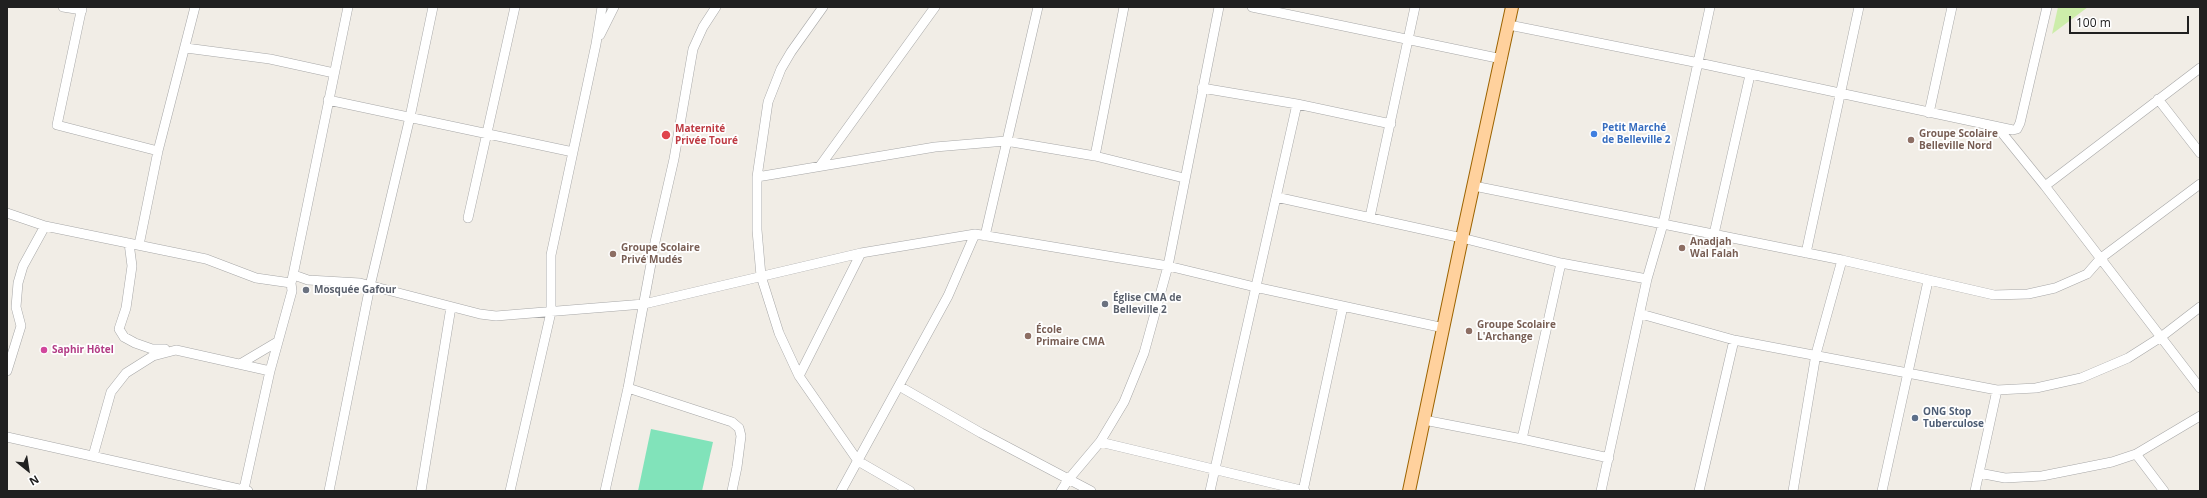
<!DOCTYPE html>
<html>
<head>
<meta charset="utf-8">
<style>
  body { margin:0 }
  #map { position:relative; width:2207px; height:498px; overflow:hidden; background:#f1ede6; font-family:"Open Sans",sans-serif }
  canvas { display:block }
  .frame { position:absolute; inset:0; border:8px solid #202020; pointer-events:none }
  .north { position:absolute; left:8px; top:450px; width:40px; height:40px; -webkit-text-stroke:3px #fff; paint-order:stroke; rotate:150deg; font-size:11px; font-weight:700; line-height:16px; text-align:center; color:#202020 }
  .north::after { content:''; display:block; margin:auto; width:14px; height:18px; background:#202020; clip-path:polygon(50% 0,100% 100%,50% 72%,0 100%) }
  .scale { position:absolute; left:2069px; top:16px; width:120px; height:18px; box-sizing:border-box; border:2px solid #202020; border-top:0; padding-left:5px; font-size:12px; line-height:14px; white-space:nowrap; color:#202020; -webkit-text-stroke:3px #fff; paint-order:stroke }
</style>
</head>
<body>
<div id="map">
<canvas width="2207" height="498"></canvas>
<div class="frame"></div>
<div class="north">N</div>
<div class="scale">100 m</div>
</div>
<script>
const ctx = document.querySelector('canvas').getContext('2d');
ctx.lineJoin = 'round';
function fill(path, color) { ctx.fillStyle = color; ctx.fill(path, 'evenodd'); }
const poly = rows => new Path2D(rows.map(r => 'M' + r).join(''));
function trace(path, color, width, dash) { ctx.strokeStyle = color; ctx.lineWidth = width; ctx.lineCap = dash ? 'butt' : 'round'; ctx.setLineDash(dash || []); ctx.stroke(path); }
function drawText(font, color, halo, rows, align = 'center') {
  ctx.font = font + ' "Open Sans",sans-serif'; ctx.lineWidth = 3.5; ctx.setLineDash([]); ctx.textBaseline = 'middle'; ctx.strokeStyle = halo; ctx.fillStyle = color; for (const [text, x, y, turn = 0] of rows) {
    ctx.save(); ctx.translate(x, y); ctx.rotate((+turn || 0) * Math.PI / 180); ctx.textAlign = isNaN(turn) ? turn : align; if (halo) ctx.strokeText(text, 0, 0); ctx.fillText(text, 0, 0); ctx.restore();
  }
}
fill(poly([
  [2058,7,2088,7,2052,34]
]), '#cdedaa');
fill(poly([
  [651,429,713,442,702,491,638,491]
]), '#81e3ba');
const minor = poly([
  [63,7,82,10],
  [82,7,57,125,158,151],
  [823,7,791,52,781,69,768,102,757,177,757,230,761,276,779,333,799,376,858,461,910,491],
  [1252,7,1502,59],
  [1509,25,1699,63,2013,130,2017,129,2020,123,2047,7],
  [600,35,614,7],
  [186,48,270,59,334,73],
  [1202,88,1297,104,1391,124],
  [2158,99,2200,153],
  [328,100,573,152],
  [1929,113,1952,7],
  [1998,128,2045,186,2200,388],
  [1095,156,1124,7],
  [820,166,935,7],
  [757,177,935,147,1006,141,1095,156,1184,178],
  [1474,186,1842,260,1994,295,2028,294,2055,288,2087,274,2101,258,2200,184],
  [2045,186,2200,68],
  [1276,197,1462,238,1561,263,1647,279],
  [7,213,45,226,206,259,256,278,291,283,292,291,270,371,244,489],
  [1370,217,1415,7],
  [468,218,515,7],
  [1714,234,1750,75],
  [985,236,1038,7],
  [129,243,132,266,126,308,119,329,124,337,135,343,152,349,165,349],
  [139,245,158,151,195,7],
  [1806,253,1859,7],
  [294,275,308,280,360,283,480,314,496,316,520,314,644,304,861,253,975,234,1168,266,1255,287,1444,328],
  [292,280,348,7],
  [1641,314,1734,340,1997,390,2036,388,2081,378,2128,358,2161,337,2200,307],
  [240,364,277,342],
  [7,371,21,326,16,307,18,283,23,266,45,226],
  [799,376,861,253],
  [899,386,981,433,1091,491],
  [628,388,732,422,739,428,741,436,737,467,732,491],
  [1424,420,1522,439,1609,458],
  [7,437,248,491],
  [1522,439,1561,263],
  [1100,442,1305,491],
  [2136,454,2164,491],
  [93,456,111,392,126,373,153,356,176,350,270,371],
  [1979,473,2005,478,2042,476,2112,462,2136,454,2200,416],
  [329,491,370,286,410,117,433,7],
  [421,491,451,307],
  [510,491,551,312,551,255,596,44,602,7],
  [605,491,628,388,655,242,674,159,693,49,703,27,716,7],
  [841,491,948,296,975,234],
  [1061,491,1068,480,1100,442,1124,402,1144,353,1168,266,1219,7],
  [1210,491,1297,104],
  [1303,491,1343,306],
  [1601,491,1647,279,1663,224,1710,7],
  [1699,491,1734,340],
  [1793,491,1816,354,1842,260],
  [1882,491,1928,281],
  [1975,491,1997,390]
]);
const major = poly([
  [1409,491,1462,238,1512,7]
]);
trace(minor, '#a7a7a7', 10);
trace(major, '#9c6300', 14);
trace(minor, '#fff', 9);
trace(major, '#ffd19d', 12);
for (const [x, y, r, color] of [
  [1594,134,4,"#3f7fe0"],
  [666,135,5,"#e0444e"],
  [1911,140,4,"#8d6e63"],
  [1682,248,4,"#8d6e63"],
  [613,254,4,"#8d6e63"],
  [306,290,4,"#6b7280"],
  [1105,304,4,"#6b7280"],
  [1469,331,4,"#8d6e63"],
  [1028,336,4,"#8d6e63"],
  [44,350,4,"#d1479c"],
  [1915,418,4,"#5c6f8a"]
]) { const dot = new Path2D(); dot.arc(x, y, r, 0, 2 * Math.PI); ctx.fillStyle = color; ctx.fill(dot); trace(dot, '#fff', 1.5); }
drawText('bold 10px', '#366cbe', '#fff', [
  ["Petit Marché",1602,128],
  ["de Belleville 2",1602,140]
], 'left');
drawText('bold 10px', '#be3a42', '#fff', [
  ["Maternité",675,129],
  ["Privée Touré",675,141]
], 'left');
drawText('bold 10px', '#785e54', '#fff', [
  ["Groupe Scolaire",1919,134],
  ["Belleville Nord",1919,146],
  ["Anadjah",1690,242],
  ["Wal Falah",1690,254],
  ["Groupe Scolaire",621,248],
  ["Privé Mudés",621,260],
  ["Groupe Scolaire",1477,325],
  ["L'Archange",1477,337],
  ["École",1036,330],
  ["Primaire CMA",1036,342]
], 'left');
drawText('bold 10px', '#5b616d', '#fff', [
  ["Mosquée Gafour",314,290],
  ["Église CMA de",1113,298],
  ["Belleville 2",1113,310]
], 'left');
drawText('bold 10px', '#b23c85', '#fff', [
  ["Saphir Hôtel",52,350]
], 'left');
drawText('bold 10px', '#4e5e75', '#fff', [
  ["ONG Stop",1923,412],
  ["Tuberculose",1923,424]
], 'left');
</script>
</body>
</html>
